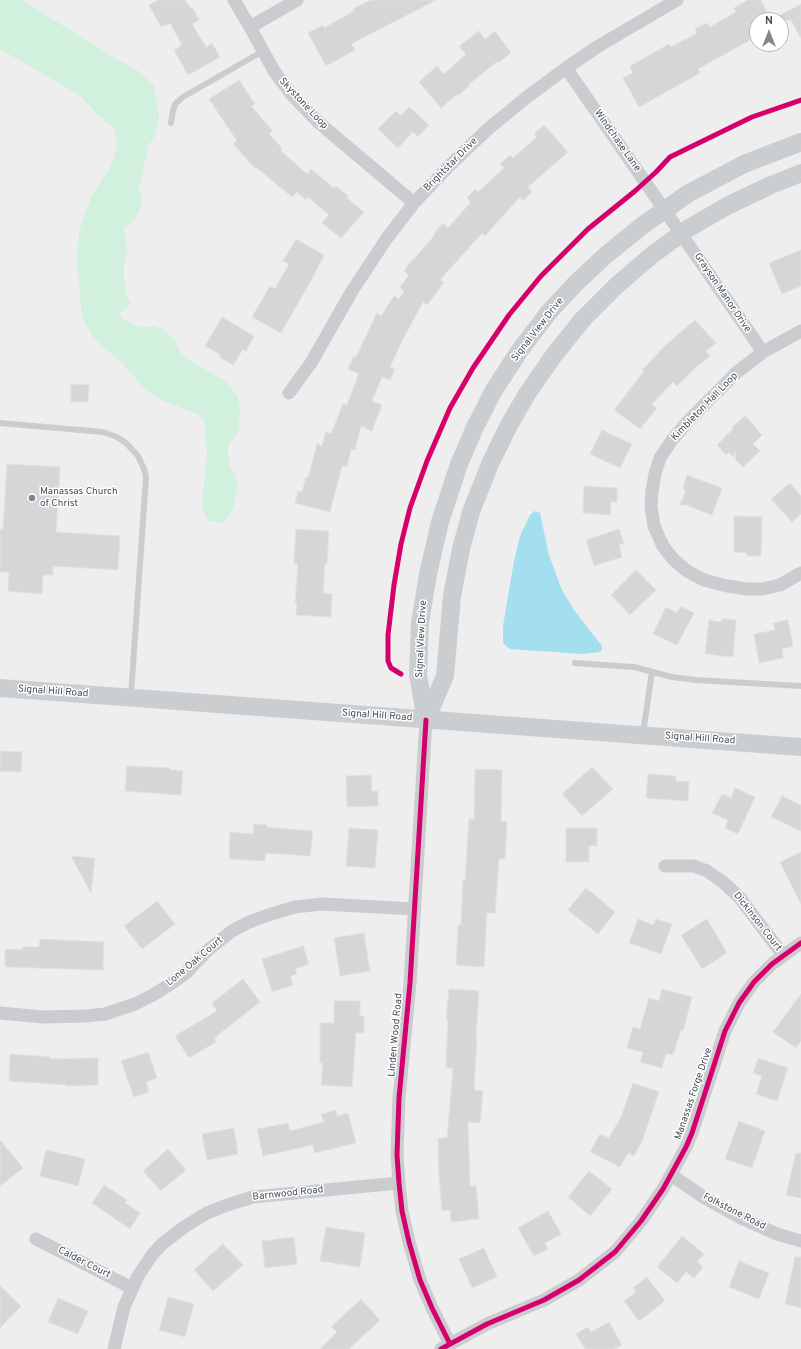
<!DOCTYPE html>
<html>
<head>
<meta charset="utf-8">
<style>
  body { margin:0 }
  #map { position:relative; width:801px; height:1349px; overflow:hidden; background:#efeeee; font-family:Overpass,sans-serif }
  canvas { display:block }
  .north { position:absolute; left:749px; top:12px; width:40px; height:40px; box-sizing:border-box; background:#fff; border:1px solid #b4b9bd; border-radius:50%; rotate:0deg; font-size:11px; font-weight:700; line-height:16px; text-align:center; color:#44505b }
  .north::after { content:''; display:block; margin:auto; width:14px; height:18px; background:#80878e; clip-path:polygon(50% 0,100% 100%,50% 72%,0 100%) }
</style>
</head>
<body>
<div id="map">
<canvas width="801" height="1349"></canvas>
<div class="north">N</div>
</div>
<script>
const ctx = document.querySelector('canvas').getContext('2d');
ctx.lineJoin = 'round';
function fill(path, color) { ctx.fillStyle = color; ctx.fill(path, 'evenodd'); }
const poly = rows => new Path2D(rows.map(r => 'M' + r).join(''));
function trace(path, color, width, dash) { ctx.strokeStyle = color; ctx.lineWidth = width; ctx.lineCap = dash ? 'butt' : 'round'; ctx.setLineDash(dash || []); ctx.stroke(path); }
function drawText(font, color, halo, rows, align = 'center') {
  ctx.font = font + ' Overpass,sans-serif'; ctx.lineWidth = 3; ctx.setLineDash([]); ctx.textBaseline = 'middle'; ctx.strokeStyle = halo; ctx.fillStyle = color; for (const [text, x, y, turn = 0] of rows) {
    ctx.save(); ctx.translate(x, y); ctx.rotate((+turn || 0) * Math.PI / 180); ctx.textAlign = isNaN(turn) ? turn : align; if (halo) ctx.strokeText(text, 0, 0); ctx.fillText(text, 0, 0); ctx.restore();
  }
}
fill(poly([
  [0,0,22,0,108,54,140,72,154,86,159,114,158,122,155,135,148,147,139,188,142,200,140,210,134,220,124,229,127,249,124,262,124,280,127,298,131,304,119,314,124,320,131,323,142,327,153,326,165,330,175,341,180,352,187,359,225,381,237,395,240,407,239,426,236,436,228,446,228,456,230,467,236,474,237,488,234,504,230,515,225,521,220,523,208,521,202,508,207,450,204,421,198,414,161,400,146,390,123,364,93,338,82,316,77,262,79,232,91,197,111,166,117,145,114,129,97,114,79,95,0,49]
]), '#d1f0dd');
fill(poly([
  [535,511,540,513,549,555,561,588,574,610,602,646,602,650,600,652,583,654,510,649,503,643,503,626,514,561,520,536,530,515]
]), '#a3dfef');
const building = poly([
  [159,0,185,0,191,9,193,8,199,20,192,24,206,47,212,43,220,57,188,75,174,50,182,45,170,23,161,27,149,5,159,0],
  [371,0,436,0,351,44,355,50,326,66,308,33,323,25,324,28,354,11,353,9,371,0],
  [748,0,761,0,771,20,801,4,801,38,791,20,757,20,757,36,698,69,700,73,639,107,623,78,633,73,630,66,669,44,671,47,697,33,695,29,707,23,710,27,736,12,734,8,748,0],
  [479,31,485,39,495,31,511,53,499,62,498,61,469,84,470,85,458,96,457,94,441,108,419,82,437,66,444,74,466,54,459,46,479,31],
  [239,80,255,104,251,106,273,131,269,134,282,148,280,150,307,174,311,169,334,188,336,186,348,196,347,198,364,212,341,238,322,223,329,215,308,197,306,200,297,192,292,197,256,167,255,168,233,144,237,141,209,99,239,80],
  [409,107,429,125,418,137,413,132,398,148,378,129,396,111,401,116,409,107],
  [544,125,568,152,528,187,532,192,523,201,520,197,485,236,482,233,440,280,444,282,427,305,423,302,401,343,390,367,395,369,390,380,382,377,372,401,382,405,372,431,361,426,355,450,351,449,347,467,342,466,330,512,295,503,298,491,302,492,306,477,308,478,317,444,322,446,326,432,331,434,343,404,347,405,359,374,348,369,354,356,356,357,377,313,381,316,394,296,399,299,404,291,400,287,409,275,404,271,412,260,413,260,435,235,434,234,443,223,448,228,471,202,467,198,475,189,478,192,504,168,500,164,510,155,513,158,537,137,534,134,544,125],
  [296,239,324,255,314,275,281,333,252,317,270,286,275,289,289,264,283,261,296,239],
  [801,250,801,286,782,294,769,263,801,250],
  [222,317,254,336,246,351,243,349,233,365,219,357,221,355,205,346,222,317],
  [695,320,716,343,706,351,710,356,699,365,698,365,677,386,673,382,652,404,657,408,640,429,614,410,644,371,642,370,667,344,695,320],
  [71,384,89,385,88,402,71,402,71,384],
  [745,416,746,418,747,417,747,418,762,435,753,444,760,451,743,467,735,459,736,449,733,457,729,452,726,455,717,445,733,429,732,427,745,416],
  [602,430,632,444,620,468,590,454,602,430],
  [7,464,60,467,56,532,120,536,118,570,53,566,53,575,43,575,42,594,8,591,9,572,0,572,0,529,3,529,7,464],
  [687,475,722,488,712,515,688,506,689,505,680,505,686,490,683,488,687,475],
  [790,483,801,496,801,514,792,522,771,499,790,483],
  [584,486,617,488,617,502,611,502,610,515,583,513,584,486],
  [734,516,762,517,761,556,747,556,747,553,734,552,734,516],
  [296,529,329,531,327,563,325,563,323,593,332,594,331,617,296,615,297,603,295,603,298,564,294,564,296,529],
  [619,529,624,543,619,545,622,557,594,566,586,540,619,529],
  [636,570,656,590,630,615,611,595,636,570],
  [680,606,694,613,677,645,653,634,666,607,677,613,680,606],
  [722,619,736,620,733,657,705,654,709,620,721,622,722,619],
  [788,620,793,646,782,649,783,658,759,663,754,634,775,630,773,623,788,620],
  [0,751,22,752,21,772,0,771,0,751],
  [127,766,170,768,170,770,183,771,181,795,125,791,127,766],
  [592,767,613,789,582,816,562,794,592,767],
  [475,769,502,770,501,821,507,822,505,859,499,859,495,913,487,913,484,967,456,965,458,925,461,925,463,880,465,880,469,819,474,820,475,769],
  [648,774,676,776,676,781,689,782,688,801,646,798,648,774],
  [371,775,372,791,378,791,378,806,347,807,346,776,371,775],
  [735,788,755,797,738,834,725,828,728,820,712,813,722,794,731,798,735,788],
  [782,796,801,805,801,831,771,817,782,796],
  [254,824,267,825,266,827,313,831,310,856,265,853,265,861,229,859,230,832,253,834,254,824],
  [349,828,378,830,375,868,346,866,349,828],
  [566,828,597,828,597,846,589,846,589,862,566,862,566,828],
  [801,852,801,904,780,862,801,852],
  [71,856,95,858,91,893,71,856],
  [586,888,615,912,598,934,568,910,586,888],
  [157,901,175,924,142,949,124,926,157,901],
  [638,919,653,925,656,919,672,924,661,954,629,943,638,919],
  [707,919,727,953,702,969,681,935,707,919],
  [364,933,370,971,340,976,334,938,364,933],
  [40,939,104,942,103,970,5,967,5,949,22,950,23,947,39,947,40,939],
  [303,946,309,964,295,969,297,974,290,976,293,985,272,992,262,959,303,946],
  [243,979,260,1002,214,1038,216,1042,189,1058,175,1036,217,1011,212,1003,243,979],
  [449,989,479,991,476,1036,477,1036,474,1090,483,1091,480,1123,468,1122,470,1186,476,1186,479,1219,451,1222,450,1210,442,1211,439,1176,438,1138,447,1138,453,1068,446,1067,448,1019,446,1019,449,989],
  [662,989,692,997,683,1031,681,1030,673,1055,666,1053,662,1068,640,1062,643,1052,627,1048,633,1027,640,1029,649,998,659,1001,662,989],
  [801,994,801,1041,796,1048,773,1032,801,994],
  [334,1001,360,1001,360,1016,364,1016,364,1033,356,1033,352,1087,321,1085,323,1063,320,1063,320,1023,334,1023,334,1001],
  [148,1052,157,1078,146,1082,149,1092,134,1097,121,1061,148,1052],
  [10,1054,50,1057,50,1059,98,1058,98,1085,66,1086,66,1085,9,1081,10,1054],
  [758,1058,788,1068,777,1101,756,1094,762,1076,753,1073,758,1058],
  [633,1083,659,1092,642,1141,634,1156,628,1153,620,1167,590,1152,600,1134,609,1138,621,1117,633,1083],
  [336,1110,337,1116,348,1113,356,1143,315,1153,313,1145,263,1156,257,1129,288,1123,290,1131,324,1122,321,1114,336,1110],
  [739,1121,765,1131,752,1168,725,1159,739,1121],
  [234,1128,238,1154,207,1160,202,1134,234,1128],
  [0,1140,23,1168,0,1186,0,1140],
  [168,1149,186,1170,161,1191,143,1171,168,1149],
  [46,1150,85,1159,78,1186,40,1176,46,1150],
  [796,1153,801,1153,801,1198,786,1195,796,1153],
  [589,1171,612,1189,590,1216,568,1197,589,1171],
  [104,1185,127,1200,125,1203,140,1213,130,1229,92,1203,104,1185],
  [548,1211,561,1234,545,1243,548,1249,534,1256,518,1228,548,1211],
  [326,1227,365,1233,360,1267,320,1261,326,1227],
  [682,1236,704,1254,697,1262,703,1267,694,1278,686,1272,677,1283,657,1267,682,1236],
  [294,1237,297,1264,265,1268,262,1241,294,1237],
  [223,1244,243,1265,213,1291,194,1270,223,1244],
  [484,1248,497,1277,472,1288,459,1259,484,1248],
  [795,1257,801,1257,801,1308,785,1304,795,1257],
  [739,1261,769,1273,759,1299,729,1287,739,1261],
  [647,1277,665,1301,639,1321,624,1301,636,1292,633,1288,647,1277],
  [0,1286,21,1306,0,1328,0,1286],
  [168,1297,194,1304,185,1337,159,1330,168,1297],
  [58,1298,88,1311,78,1334,48,1322,58,1298],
  [361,1299,380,1320,349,1349,320,1349,337,1332,331,1327,361,1299],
  [609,1322,622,1345,614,1349,585,1349,576,1334,588,1327,591,1332,609,1322]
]);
fill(building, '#d6d6d8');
trace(building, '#e0e0e1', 1);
trace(poly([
  [171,123,173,111,175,104,183,97,263,51],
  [0,423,103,432,117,437,126,443,138,456,144,469,146,477,131,695],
  [575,663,634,667,672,677,695,680,801,686],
  [643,733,652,672]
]), '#cacccf', 6);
trace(poly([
  [234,0,250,27,274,71,292,95,318,122,414,203],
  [250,27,297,0],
  [566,68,763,352],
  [801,331,763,352,736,373,689,420,672,440,660,458,655,474,652,491,651,507,654,526,663,546,673,559,687,571,704,580,727,586,747,589,763,589,780,585,801,573],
  [289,393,311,363,352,291,387,238,414,203,450,165,489,128,527,97,569,66,597,47,677,0],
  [426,720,410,983,399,1098,397,1155,399,1183,402,1211,409,1242,420,1280,432,1308,450,1344],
  [665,866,694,866,707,871,723,882,740,898,783,955],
  [0,1013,43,1017,86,1016,105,1014,135,1004,153,995,175,981,187,972,208,950,232,931,247,923,268,915,295,907,322,904,414,909],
  [671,1175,705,1198,741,1218,777,1234,801,1241],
  [36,1239,132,1288],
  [114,1349,124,1307,138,1276,152,1255,162,1244,184,1227,207,1213,227,1205,253,1197,399,1183],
  [441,1349,487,1324,544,1300,579,1280,615,1252,641,1221,663,1189,686,1147,692,1133,725,1031,739,1003,754,982,772,964,801,943]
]), '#cacccf', 13);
trace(poly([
  [0,688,801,747],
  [426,720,418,675,420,623,428,574,440,522,459,464,475,427,494,390,520,350,549,312,575,284,606,255,643,225,689,193,744,164,801,142],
  [426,720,445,676,452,596,461,549,471,512,490,464,508,427,527,394,554,355,583,319,616,286,652,255,689,228,729,205,771,185,801,173]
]), '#caced1', 18);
trace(poly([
  [401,674,391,668,388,661,388,635,394,585,401,544,410,508,427,461,450,408,473,368,509,315,541,276,588,229,635,191,656,172,670,157,752,117,801,100],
  [426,720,410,983,399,1098,397,1155,399,1183,402,1211,409,1242,420,1280,432,1308,450,1344],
  [441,1349,487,1324,544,1300,579,1280,615,1252,641,1221,663,1189,686,1147,692,1133,725,1031,739,1003,754,982,772,964,801,943]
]), '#d6006c', 5);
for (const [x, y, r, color] of [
  [32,498,4,"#80878e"]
]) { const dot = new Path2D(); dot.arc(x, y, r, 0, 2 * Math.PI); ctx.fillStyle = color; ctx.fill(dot); trace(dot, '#fff', 1.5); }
drawText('10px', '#44505b', '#fff', [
  ["Skystone Loop",303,104,47],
  ["Windchase Lane",617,141,55],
  ["Brightstar Drive",451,165,-45],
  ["Grayson Manor Drive",722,293,56],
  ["Signal View Drive",538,330,-52],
  ["Kimbleton Hall Loop",705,407,-46],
  ["Signal View Drive",422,639,-87],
  ["Signal Hill Road",53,692,4],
  ["Signal Hill Road",377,716,4],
  ["Signal Hill Road",700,739,4],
  ["Dickinson Court",757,922,52],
  ["Lone Oak Court",195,962,-40],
  ["Linden Wood Road",396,1035,-85],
  ["Manassas Forge Drive",694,1094,-71],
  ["Barnwood Road",288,1194,-6],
  ["Folkstone Road",734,1212,27],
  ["Calder Court",84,1263,27]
]);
drawText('10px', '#44505b', '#fff', [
  ["Manassas Church",40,492],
  ["of Christ",40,504]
], 'left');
</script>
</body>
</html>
